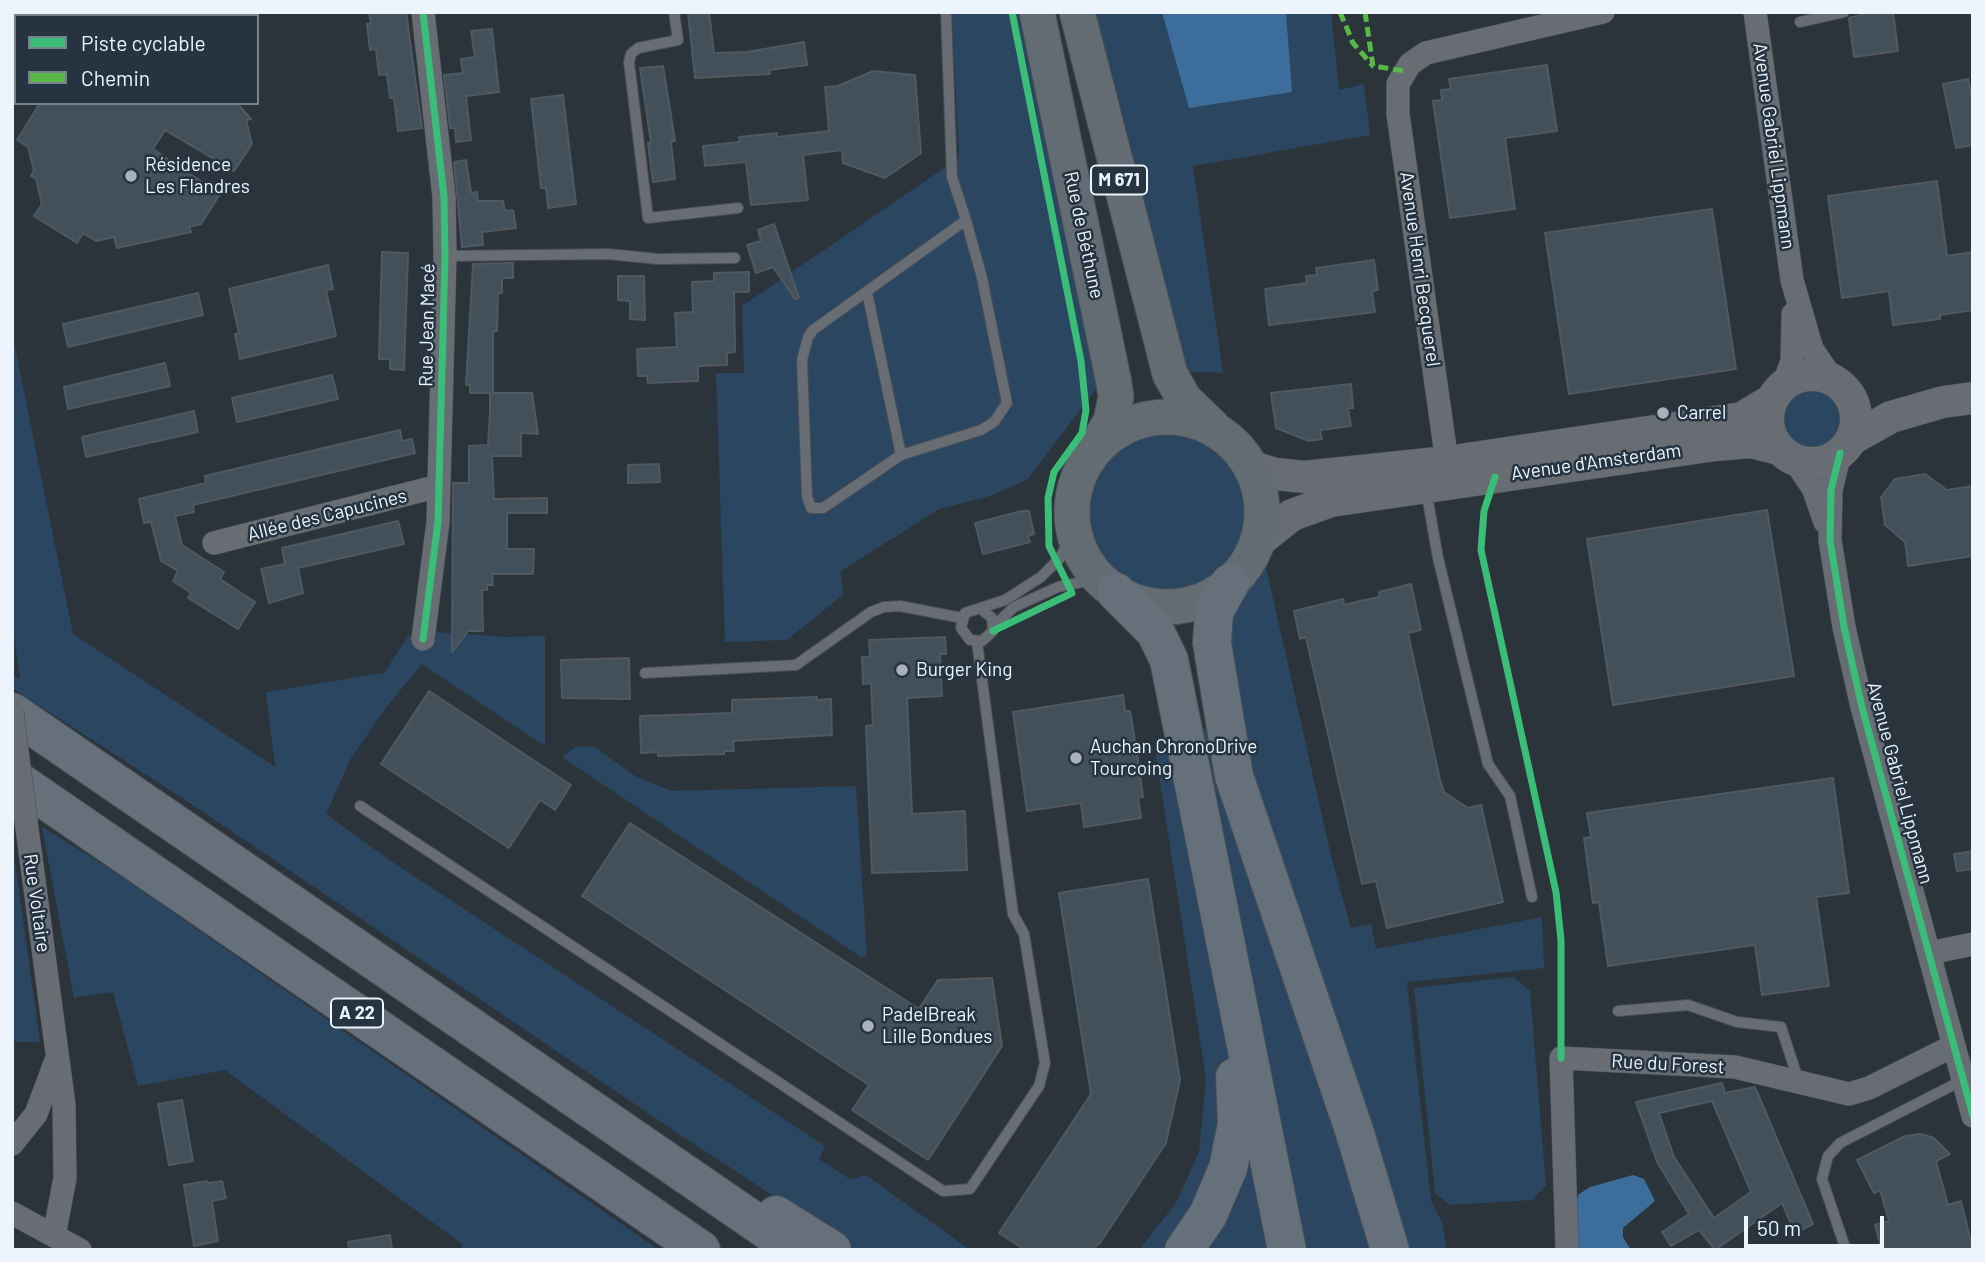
<!DOCTYPE html>
<html>
<head>
<meta charset="utf-8">
<style>
  body { margin:0 }
  #map { position:relative; width:1985px; height:1262px; overflow:hidden; background:#2c343b; font-family:Barlow,sans-serif }
  canvas { display:block }
  .frame { position:absolute; inset:0; border:14px solid #ecf5fe; pointer-events:none }
  .legend { position:absolute; left:14px; top:14px; width:245px; height:91px; box-sizing:border-box; background:#263441; border:2px solid #75818d; margin:0; padding:9px 12px; list-style:none; font-size:21px; color:#ecf5fe }
  .legend li { display:flex; align-items:center; gap:14px; height:35px }
  .legend b { width:35px; border:2px solid #75818d }
  .scale { position:absolute; left:1744px; top:1216px; width:140px; height:32px; box-sizing:border-box; border:4px solid #ecf5fe; border-top:0; padding-left:9px; font-size:21px; line-height:24px; white-space:nowrap; color:#ecf5fe; -webkit-text-stroke:5px #263441; paint-order:stroke }
</style>
</head>
<body>
<div id="map">
<canvas width="1985" height="1262"></canvas>
<div class="frame"></div>
<ul class="legend">
<li><b style="height:9px;background:#3abd76"></b>Piste cyclable</li>
<li><b style="height:9px;background:#58b947"></b>Chemin</li>
</ul>
<div class="scale">50 m</div>
</div>
<script>
const ctx = document.querySelector('canvas').getContext('2d');
ctx.lineJoin = 'round';
function fill(path, color) { ctx.fillStyle = color; ctx.fill(path, 'evenodd'); }
const poly = rows => new Path2D(rows.map(r => 'M' + r).join(''));
function trace(path, color, width, dash) { ctx.strokeStyle = color; ctx.lineWidth = width; ctx.lineCap = dash ? 'butt' : 'round'; ctx.setLineDash(dash || []); ctx.stroke(path); }
function drawText(font, color, halo, rows, align = 'center') {
  ctx.font = font + ' Barlow,sans-serif'; ctx.lineWidth = 5; ctx.setLineDash([]); ctx.textBaseline = 'middle'; ctx.strokeStyle = halo; ctx.fillStyle = color; for (const [text, x, y, turn = 0] of rows) {
    ctx.save(); ctx.translate(x, y); ctx.rotate((+turn || 0) * Math.PI / 180); ctx.textAlign = isNaN(turn) ? turn : align; if (halo) ctx.strokeText(text, 0, 0); ctx.fillText(text, 0, 0); ctx.restore();
  }
}
fill(poly([
  [952,12,1024,12,1103,380,1027,480,990,496,939,509,841,571,843,595,787,640,725,642,716,373,744,373,742,306,959,158],
  [1086,12,1331,12,1339,90,1364,84,1370,135,1193,166,1223,373,1182,371],
  [12,332,73,634,275,767,266,692,384,673,409,635,430,646,437,632,506,637,545,636,545,746,422,664,384,710,350,760,326,814,391,861,825,1146,819,1159,850,1179,866,1175,970,1250,856,1250,679,1134,190,803,12,688,12,675,20,678,12,622],
  '1781 420a32 32 0 1 1 64 0a32 32 0 1 1-64 0Z',
  '1084 512a82 82 0 1 1 164 0a82 82 0 1 1-164 0Z',
  [1265,562,1331,856,1351,928,1371,924,1376,949,1542,917,1544,968,1407,982,1431,1201,1442,1222,1447,1250,1139,1250,1176,1203,1199,1152,1206,1079,1154,743,1237,720,1224,627,1236,596,1249,575],
  [577,746,595,747,635,776,671,791,856,786,867,956,861,957,562,757],
  [42,827,109,868,659,1250,463,1250,462,1244,225,1070,138,1086,113,992,74,998],
  [12,841,40,1042,16,1042,12,1037],
  [1514,977,1530,991,1546,1185,1532,1200,1450,1205,1435,1193,1414,988]
]), '#2b4660');
fill(poly([
  [1162,12,1286,12,1292,92,1189,108],
  [1633,1175,1644,1179,1655,1201,1623,1228,1623,1237,1631,1250,1576,1250,1576,1200,1579,1194,1590,1187]
]), '#3d6e9b');
const building = poly([
  [369,12,406,12,422,128,398,131,394,98,390,98,387,74,379,75,376,49,370,50,367,24,371,24,369,12],
  [688,12,709,12,714,53,747,52,804,42,807,65,769,70,770,74,695,78,688,12],
  [1872,12,1893,12,1898,51,1854,57,1849,18,1872,12],
  [492,29,499,92,466,96,471,140,456,142,455,128,450,128,444,75,463,73,461,59,475,57,471,31,492,29],
  [1547,65,1557,131,1505,138,1515,209,1450,218,1433,101,1442,100,1441,90,1451,89,1449,79,1547,65],
  [663,66,675,141,671,142,675,179,653,182,648,143,651,143,640,68,663,66],
  [873,71,915,75,921,153,885,178,843,163,842,150,803,155,808,200,751,205,746,162,705,166,703,146,740,142,739,137,777,133,777,137,829,131,825,87,838,86,873,71],
  [1968,79,1973,101,1973,145,1956,148,1943,84,1968,79],
  [563,95,576,204,548,208,546,188,541,188,531,99,563,95],
  [40,103,237,103,251,119,246,120,252,144,234,171,165,130,153,149,220,194,201,224,189,227,191,232,117,248,114,237,96,241,83,233,77,243,34,216,42,204,36,179,31,176,34,171,28,147,17,140,40,103],
  [466,160,471,193,477,192,478,201,503,201,505,211,513,210,516,228,482,232,483,245,462,247,454,162,466,160],
  [1937,181,1947,256,1973,252,1973,310,1940,315,1940,319,1893,325,1889,291,1842,298,1828,196,1937,181],
  [1712,209,1736,369,1569,394,1545,233,1712,209],
  [774,224,799,298,795,299,773,267,756,273,747,245,761,241,758,230,774,224],
  [382,252,408,253,404,370,390,369,390,359,379,359,382,252],
  [1374,260,1378,290,1372,291,1375,312,1269,325,1265,289,1307,283,1306,276,1317,275,1316,268,1374,260],
  [513,263,513,278,502,278,502,293,498,293,497,331,493,331,493,393,532,393,538,434,521,433,521,456,492,456,494,499,547,498,547,513,507,513,507,549,534,549,533,574,492,574,493,585,487,585,487,590,482,590,483,631,468,631,452,652,453,483,469,483,469,446,488,445,490,414,490,393,470,393,470,385,466,385,473,264,513,263],
  [328,265,333,289,326,290,336,336,240,359,235,334,239,333,229,289,328,265],
  [749,272,749,292,734,292,735,352,727,353,727,365,698,366,698,381,648,383,647,376,638,376,637,349,677,347,675,313,693,312,692,282,714,281,714,273,749,272],
  [618,276,644,276,645,320,630,319,630,301,618,300,618,276],
  [198,293,203,315,68,347,63,324,198,293],
  [165,363,170,386,68,409,64,387,165,363],
  [332,375,338,399,237,422,232,398,332,375],
  [1351,384,1353,408,1348,408,1351,426,1320,430,1322,439,1309,441,1276,428,1271,393,1351,384],
  [194,411,198,432,86,457,82,437,194,411],
  [400,430,402,441,412,439,415,453,193,505,194,512,175,516,182,545,224,572,220,579,255,602,238,629,188,598,191,593,173,581,178,571,161,561,151,522,144,523,139,499,206,483,205,476,400,430],
  [659,464,660,482,628,483,628,465,659,464],
  [1925,474,1947,490,1973,486,1973,556,1908,566,1905,542,1885,525,1881,497,1895,479,1925,474],
  [1767,510,1794,676,1613,705,1587,539,1767,510],
  [1022,511,1029,511,1034,534,1028,536,1030,542,983,554,975,523,1022,511],
  [398,521,404,544,298,568,303,593,269,603,261,569,285,564,282,548,398,521],
  [1411,584,1421,630,1408,633,1440,780,1444,792,1468,808,1481,805,1503,902,1387,928,1376,881,1362,884,1306,637,1300,639,1294,611,1343,599,1344,605,1360,601,1380,597,1379,592,1411,584],
  [945,637,946,654,940,654,942,696,907,698,912,814,965,811,967,870,872,873,866,726,873,725,871,683,863,684,862,657,870,657,869,640,945,637],
  [629,658,630,699,562,698,561,660,629,658],
  [429,691,571,785,555,810,540,800,509,848,381,764,429,691],
  [1123,695,1125,711,1130,711,1139,766,1143,797,1138,798,1141,818,1084,827,1081,803,1027,811,1013,712,1123,695],
  [817,697,817,700,831,699,832,735,733,741,734,751,724,751,724,754,658,756,658,752,641,753,640,716,732,713,732,700,817,697],
  [1833,778,1849,893,1816,897,1829,986,1762,995,1755,945,1608,966,1599,902,1593,903,1584,838,1591,837,1587,813,1833,778],
  [630,823,919,1009,938,980,992,978,1002,1046,928,1160,852,1110,869,1085,582,896,630,823],
  [1973,851,1973,869,1957,871,1954,854,1973,851],
  [1148,879,1180,1080,1166,1143,1100,1243,1091,1250,1025,1250,999,1233,1091,1094,1059,893,1148,879],
  [1722,1083,1725,1093,1755,1087,1813,1224,1795,1233,1782,1203,1715,1250,1699,1230,1671,1246,1662,1232,1689,1214,1657,1162,1636,1102,1722,1083],
  [1712,1101,1751,1192,1714,1218,1674,1157,1659,1113,1712,1101],
  [182,1100,193,1161,169,1165,158,1104,182,1100],
  [1921,1134,1934,1138,1950,1154,1936,1161,1948,1205,1961,1201,1973,1250,1882,1250,1875,1225,1889,1221,1880,1190,1874,1193,1857,1160,1905,1136,1921,1134],
  [207,1181,208,1183,222,1181,226,1198,212,1201,218,1241,194,1246,184,1185,207,1181],
  [390,1235,392,1250,349,1250,348,1242,390,1235]
]);
fill(building, '#42505c');
trace(building, '#51585e', 2);
const lane = poly([
  [81,12,82,16],
  [674,12,678,40,638,48,631,54,629,62,648,218,738,208],
  [946,12,952,177,966,220,982,278,1007,403,994,422,981,430,901,455,823,508,811,508,807,496,802,360,808,337,813,330,966,220],
  [1800,22,1844,12],
  [445,256,608,254,658,259,735,258],
  [867,292,901,455],
  [1426,490,1438,558,1488,764,1510,796,1532,897],
  [981,609,992,618,993,631,982,641,970,640,961,628,965,613,1005,600,1041,577,1060,558,1074,530],
  [994,626,1014,607,1058,587,1082,582,1106,584],
  [645,673,796,665,871,612,884,607,900,606,962,618],
  [360,806,943,1191,970,1189,1039,1086,1045,1063,1024,934,1013,914,977,642],
  [1618,1011,1688,1005,1737,1022,1781,1027,1799,1082],
  [1846,1250,1822,1179,1828,1156,1840,1143,1963,1080]
]);
const street = poly([
  [423,12,444,197,445,256,438,522,423,639],
  [1755,12,1792,280,1812,349,1833,380],
  [1783,386,1792,361,1793,314],
  [1840,453,1831,490,1830,540,1844,627,1862,707,1973,1116],
  [1794,460,1813,488,1825,522],
  [1447,462,1398,114,1398,84,1410,64,1426,53,1603,12],
  [214,543,439,486],
  [26,821,64,1105,65,1178,54,1236],
  [1929,953,1973,944],
  [12,1144,36,1114,55,1063],
  [12,1213,80,1250],
  [1567,1250,1561,1058,1735,1067,1849,1094,1869,1088,1953,1046]
]);
const secondary = poly([
  '1768 419a44 44 0 1 1 88 0a44 44 0 1 1-88 0Z',
  [1852,439,1891,417,1943,402,1973,398],
  [1252,467,1276,474,1304,477,1447,462,1742,418,1772,400],
  [1258,542,1292,515,1331,501,1715,445,1751,442,1779,449]
]);
const primary = poly([
  [1037,12,1114,383,1116,397,1111,421,1096,447],
  [1077,12,1170,374,1184,399,1213,427],
  '1072 512a95 95 0 1 1 190 0a95 95 0 1 1-190 0Z'
]);
const highway = poly([
  [1230,583,1214,612,1212,643,1234,776,1354,1130,1390,1250],
  [1116,592,1155,631,1169,660,1287,1250],
  [12,712,796,1250],
  [12,777,701,1250],
  [776,1215,832,1250],
  [1184,1250,1208,1215,1228,1168,1237,1124,1235,1077]
]);
trace(lane, '#494f56', 12);
trace(street, '#494f56', 24);
trace(secondary, '#494f56', 33);
trace(primary, '#494f56', 37);
trace(highway, '#494f56', 40);
trace(lane, '#676d72', 10);
trace(street, '#676d72', 23);
trace(secondary, '#676d72', 32);
trace(primary, '#636b73', 35);
trace(highway, '#66707b', 38);
const streetBridge = poly([
  [12,711,26,821]
]);
trace(streetBridge, '#494f56', 24, []);
trace(streetBridge, '#676d72', 23);
trace(poly([
  [1340,12,1353,43,1373,66],
  [1365,12,1373,66,1405,71]
]), '#58b947', 5, [10, 5]);
trace(poly([
  [423,12,444,197,445,256,438,522,423,639],
  [1840,453,1831,490,1830,540,1844,627,1862,707,1973,1116],
  [1495,477,1484,511,1481,550,1556,892,1561,940,1561,1058],
  [993,631,1072,593,1049,546,1048,498,1054,472,1082,433,1086,410,1081,361,1012,12]
]), '#3abd76', 7);
for (const [x, y, r, color] of [
  [131,176,7,"#a9b1ba"],
  [1663,413,7,"#a9b1ba"],
  [902,670,7,"#a9b1ba"],
  [1076,758,7,"#a9b1ba"],
  [868,1026,7,"#a9b1ba"]
]) { const dot = new Path2D(); dot.arc(x, y, r, 0, 2 * Math.PI); ctx.fillStyle = color; ctx.fill(dot); trace(dot, '#263441', 2.5); }
for (const [x, y, w] of [
  [1119,180,56],
  [357,1013,52]
]) { const box = new Path2D(); box.roundRect(x - w / 2, y - 14.5, w, 29, 5); ctx.fillStyle = '#263441'; ctx.fill(box); trace(box, '#ecf5fe', 2); }
drawText('bold 18px', '#ecf5fe', null, [
  ["M 671",1119,180],
  ["A 22",357,1013]
]);
drawText('19px', '#ecf5fe', '#263441', [
  ["Avenue Gabriel Lippmann",1774,146,82],
  ["Rue de Béthune",1084,235,78],
  ["Avenue Henri Becquerel",1420,269,82],
  ["Rue Jean Macé",427,325,-89],
  ["Avenue d'Amsterdam",1596,462,-8],
  ["Allée des Capucines",327,515,-14],
  ["Avenue Gabriel Lippmann",1900,783,75],
  ["Rue Voltaire",37,903,82],
  ["Rue du Forest",1668,1064,3]
]);
drawText('19px', '#ecf5fe', '#263441', [
  ["Résidence",145,165],
  ["Les Flandres",145,187],
  ["Carrel",1677,413],
  ["Burger King",916,670],
  ["Auchan ChronoDrive",1090,747],
  ["Tourcoing",1090,769],
  ["PadelBreak",882,1015],
  ["Lille Bondues",882,1037]
], 'left');
</script>
</body>
</html>
